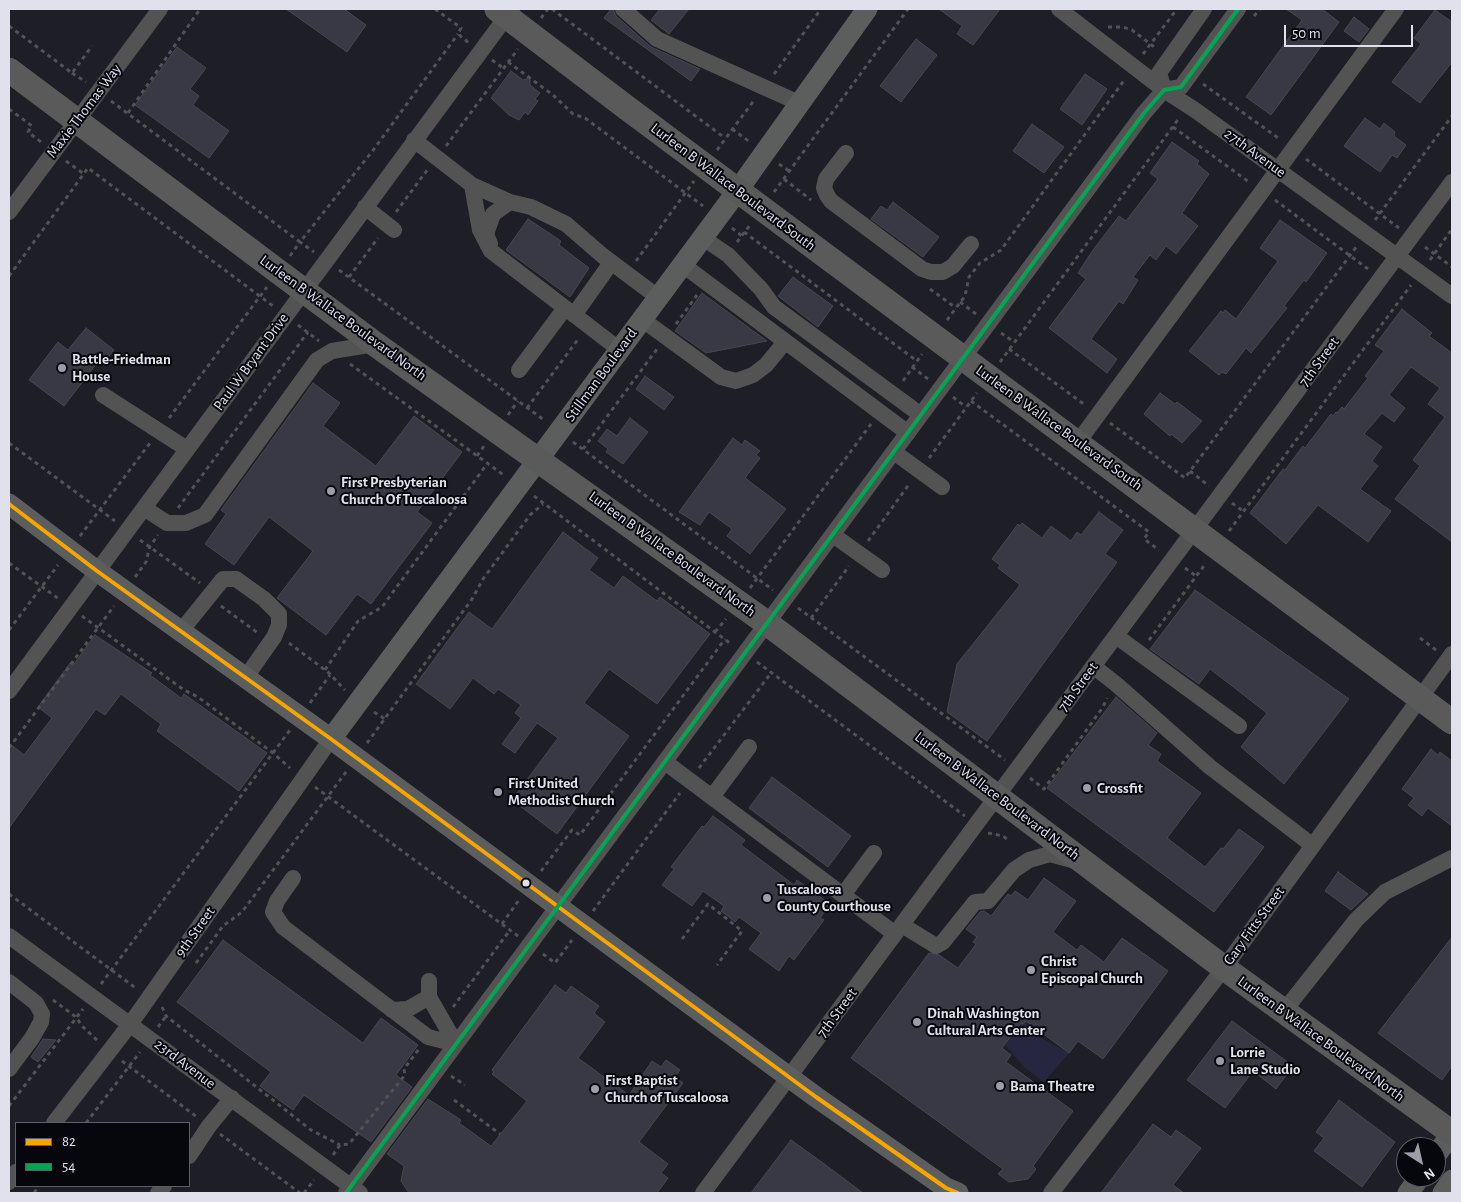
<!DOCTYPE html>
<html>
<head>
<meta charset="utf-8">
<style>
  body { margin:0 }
  #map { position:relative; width:1461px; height:1202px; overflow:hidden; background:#1e1e27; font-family:"Alegreya Sans",sans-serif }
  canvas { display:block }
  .frame { position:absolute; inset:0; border:10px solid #e0e1ed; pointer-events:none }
  .legend { position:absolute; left:15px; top:1122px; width:175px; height:65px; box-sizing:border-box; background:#06060d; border:1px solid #5d5e67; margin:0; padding:6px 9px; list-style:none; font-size:15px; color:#e0e1ed }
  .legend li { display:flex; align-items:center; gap:10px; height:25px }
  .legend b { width:25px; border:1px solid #5d5e67 }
  .north { position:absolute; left:1396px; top:1137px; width:50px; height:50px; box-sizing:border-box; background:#06060d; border:1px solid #5d5e67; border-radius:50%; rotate:145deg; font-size:14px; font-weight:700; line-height:20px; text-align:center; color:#e0e1ed }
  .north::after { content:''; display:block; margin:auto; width:18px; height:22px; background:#9c9da8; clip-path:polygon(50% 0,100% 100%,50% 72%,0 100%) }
  .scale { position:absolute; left:1284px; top:25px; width:129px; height:22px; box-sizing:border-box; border:2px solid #e0e1ed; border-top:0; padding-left:6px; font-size:15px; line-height:18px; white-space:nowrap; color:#e0e1ed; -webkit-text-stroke:4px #06060d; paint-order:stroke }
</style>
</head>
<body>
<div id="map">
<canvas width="1461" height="1202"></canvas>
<div class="frame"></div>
<ul class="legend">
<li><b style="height:6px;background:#f7a600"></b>82</li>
<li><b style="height:6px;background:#00a651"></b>54</li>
</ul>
<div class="north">N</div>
<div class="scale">50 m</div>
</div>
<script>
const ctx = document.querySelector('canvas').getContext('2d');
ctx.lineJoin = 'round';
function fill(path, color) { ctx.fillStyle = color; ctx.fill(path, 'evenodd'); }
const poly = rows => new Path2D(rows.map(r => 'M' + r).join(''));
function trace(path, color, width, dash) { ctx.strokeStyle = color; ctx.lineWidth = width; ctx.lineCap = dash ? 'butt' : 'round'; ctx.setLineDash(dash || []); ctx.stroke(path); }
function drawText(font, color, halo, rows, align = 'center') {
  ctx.font = font + ' "Alegreya Sans",sans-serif'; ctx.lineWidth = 4; ctx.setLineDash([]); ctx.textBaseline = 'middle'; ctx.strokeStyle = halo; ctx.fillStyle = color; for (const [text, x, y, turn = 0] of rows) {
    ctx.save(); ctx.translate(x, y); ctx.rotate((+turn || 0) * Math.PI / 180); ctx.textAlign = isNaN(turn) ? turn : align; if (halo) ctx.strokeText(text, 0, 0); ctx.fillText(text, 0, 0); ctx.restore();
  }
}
fill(poly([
  [1026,1021,1032,1033,1069,1053,1044,1082,1024,1067,1005,1045,1021,1023,1023,1024]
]), '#262641');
const building = poly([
  [286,9,344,9,366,25,347,52,286,9],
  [611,9,613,9,616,16,651,47,700,69,691,81,604,18,611,9],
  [660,9,689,9,669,34,651,20,660,9],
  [939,9,1000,9,973,45,957,34,962,26,939,9],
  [1286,9,1322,9,1339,22,1271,115,1246,97,1302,20,1286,9],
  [1435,10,1452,22,1452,62,1420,103,1392,82,1421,44,1414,38,1435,10],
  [1354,17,1369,29,1359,42,1344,31,1354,17],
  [916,39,937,55,901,102,880,86,916,39],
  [177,47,206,68,190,89,199,96,193,105,229,131,209,158,135,105,177,47],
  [511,71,523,80,530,78,530,85,540,93,535,99,538,101,528,115,525,112,519,120,509,115,491,98,511,71],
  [1085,74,1107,89,1082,125,1060,109,1085,74],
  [1365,118,1380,129,1384,123,1395,132,1394,136,1406,145,1397,158,1392,155,1380,172,1344,146,1365,118],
  [1032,124,1064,147,1044,173,1013,151,1032,124],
  [1172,142,1199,161,1197,164,1209,174,1182,213,1198,226,1176,254,1166,246,1156,260,1150,255,1133,277,1138,280,1123,304,1119,301,1091,339,1117,359,1107,373,1049,328,1086,279,1078,273,1093,250,1119,216,1126,221,1158,179,1150,173,1172,142],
  [893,202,939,237,923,257,871,219,881,206,887,210,893,202],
  [528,219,561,241,559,245,589,268,570,297,506,250,528,219],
  [1280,220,1327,253,1306,282,1304,280,1284,306,1287,308,1251,353,1246,348,1226,374,1222,372,1219,375,1189,351,1221,311,1223,313,1225,310,1236,319,1278,261,1260,248,1280,220],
  [793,277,833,306,818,327,778,296,793,277],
  [702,293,767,341,706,353,675,331,702,293],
  [1402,309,1432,333,1429,336,1452,353,1452,542,1395,499,1420,466,1413,460,1445,417,1428,404,1440,388,1411,367,1389,395,1405,408,1394,422,1382,413,1364,434,1382,447,1372,461,1378,466,1360,489,1391,511,1368,542,1318,505,1286,544,1250,513,1283,469,1285,470,1303,446,1305,448,1331,414,1333,416,1336,412,1337,413,1342,407,1344,409,1368,378,1365,376,1384,351,1375,345,1402,309],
  [86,328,114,350,104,362,100,359,64,406,29,380,58,342,68,350,86,328],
  [645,376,674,397,664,410,636,389,645,376],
  [313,383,340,403,323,426,376,466,414,416,462,452,417,512,432,523,371,604,357,594,326,635,277,598,313,551,269,517,234,565,205,544,226,514,221,510,313,383],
  [1160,393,1175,404,1177,402,1202,421,1182,443,1171,434,1170,436,1144,414,1160,393],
  [630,418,648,432,623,464,606,452,608,449,598,441,607,429,617,436,630,418],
  [733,438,742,445,745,440,760,451,756,455,760,458,745,478,786,509,750,554,727,536,732,529,709,512,700,525,679,512,733,438],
  [1099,512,1123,530,1105,554,1117,562,987,741,947,712,957,664,1020,585,998,568,1000,565,992,559,1018,524,1020,526,1022,523,1042,538,1051,526,1071,541,1077,532,1081,535,1099,512],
  [563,532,598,558,589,570,614,588,623,576,657,601,660,597,710,634,657,704,609,669,584,703,629,736,557,834,512,800,558,738,537,723,515,753,502,744,521,718,515,713,521,705,498,689,494,694,473,678,450,709,416,684,469,612,492,629,563,532],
  [1195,590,1349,699,1284,784,1241,747,1267,713,1210,669,1199,684,1150,649,1195,590],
  [95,635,152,673,150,675,181,698,184,694,267,753,239,791,157,731,161,724,121,694,105,715,96,709,9,828,9,743,24,755,52,718,38,707,71,662,74,664,95,635],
  [1116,697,1157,733,1148,745,1161,754,1157,761,1201,793,1167,838,1205,867,1221,848,1223,849,1239,829,1264,847,1214,912,1047,788,1116,697],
  [1431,749,1438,755,1440,752,1452,761,1452,826,1428,808,1422,816,1408,805,1414,798,1402,789,1431,749],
  [772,777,851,836,828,867,749,808,772,777],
  [713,816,745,840,741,845,794,885,797,880,830,904,820,918,824,920,794,960,789,956,779,971,749,949,761,933,739,917,735,922,729,917,721,911,724,906,703,891,692,906,662,885,674,869,671,867,702,826,704,827,713,816],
  [1338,872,1368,894,1351,910,1325,891,1338,872],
  [1044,878,1076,901,1053,932,1077,950,1081,945,1104,962,1122,938,1168,971,1103,1059,1078,1041,1069,1053,1026,1021,1023,1024,1021,1023,1002,1048,1011,1055,1006,1062,1073,1111,1033,1166,1036,1169,1028,1179,1009,1182,998,1174,1003,1169,851,1058,929,953,939,955,958,968,976,944,973,942,977,937,966,929,980,912,984,911,991,916,1008,894,1011,896,1015,891,1028,900,1044,878],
  [1452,937,1452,1066,1442,1080,1378,1033,1452,937],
  [223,940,363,1043,381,1018,418,1045,396,1075,412,1087,371,1142,304,1095,293,1110,260,1086,271,1072,177,1002,223,940],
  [555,985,566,993,571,986,599,1006,594,1013,605,1022,578,1058,629,1095,652,1061,661,1067,666,1060,680,1070,675,1077,683,1083,639,1142,668,1164,661,1173,668,1178,657,1193,409,1193,401,1181,404,1166,387,1154,428,1099,461,1120,459,1123,491,1146,527,1101,492,1074,494,1072,492,1070,555,985],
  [1232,1021,1293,1066,1276,1089,1253,1071,1225,1108,1187,1080,1232,1021],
  [43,1039,56,1040,38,1062,31,1057,43,1039],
  [1339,1100,1395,1142,1362,1187,1314,1151,1324,1138,1316,1132,1339,1100],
  [1153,1124,1171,1137,1176,1130,1201,1148,1173,1185,1184,1193,1101,1193,1153,1124],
  [791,1140,823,1163,863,1193,751,1193,791,1140]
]);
fill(building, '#393945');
trace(building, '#47474f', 1);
trace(poly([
  [435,9,461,28,458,34,469,43],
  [552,9,725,138],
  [1254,16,1260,9],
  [541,18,548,9],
  [9,26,72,73,92,46],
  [1108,27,1123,27,1132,30,1157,49],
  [1143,54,1177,9],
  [492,60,503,68],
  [508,62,553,95,573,114,585,118,703,206],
  [72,73,86,82],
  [774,74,821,9],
  [1203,84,1281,140],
  [111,101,300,242,374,149,458,34],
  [9,109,32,126,28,132,41,142],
  [128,113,200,9],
  [1173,127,1249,182],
  [732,129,750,142],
  [446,146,518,49],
  [717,150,755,99],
  [1306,159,1399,228],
  [66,161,84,174],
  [779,164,789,171],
  [784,179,811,200],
  [774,192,908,9],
  [1275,200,1368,269],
  [396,212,428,169],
  [1375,220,1452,116],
  [732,228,742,236],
  [744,232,917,361],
  [737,242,750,225],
  [1425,247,1452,267],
  [290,256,300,242,314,252],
  [1430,260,1452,229],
  [636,261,694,181],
  [339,270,544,420],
  [9,276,88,168,273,306],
  [349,277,378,238],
  [930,289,956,308],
  [960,302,976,314],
  [947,320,965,296,969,277,980,263,1001,250,1125,79],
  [676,324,697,295],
  [298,325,319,341],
  [1001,333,1014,342],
  [1009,349,1085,405],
  [1000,362,1180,117],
  [350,364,505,476],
  [912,367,928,379],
  [903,381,922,354],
  [953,397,966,407],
  [971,401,1149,532,1144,539,1159,550],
  [527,408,579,338],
  [508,415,518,401],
  [169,418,267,287],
  [1110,423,1185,478,1357,246],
  [573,442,773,590],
  [9,443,115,521],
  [583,449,657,349],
  [477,456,484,446],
  [929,458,977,393],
  [1190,471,1209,486],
  [534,496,731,644],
  [1232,503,1243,511],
  [178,508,308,332],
  [1229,531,1411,285],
  [80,536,150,443],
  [140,540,200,583],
  [868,541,910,483],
  [9,563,59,599],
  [1185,568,1196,576],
  [135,577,146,562,150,546,158,535],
  [750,588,871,424],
  [221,606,258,633],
  [798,608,1005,760],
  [82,616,184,690,198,697,273,753,290,768],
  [811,618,849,566],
  [9,630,58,565],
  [715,632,726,619],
  [1420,638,1436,650],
  [1149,640,1206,563],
  [289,643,329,673,345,690],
  [757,662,965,816],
  [325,670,358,621,382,607,487,464],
  [310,703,330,675],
  [374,712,385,719],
  [367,743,472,599,483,579,530,515,543,504],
  [9,748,114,606],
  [699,768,771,673],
  [1030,778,1044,789,1103,707,1107,698],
  [315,787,518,936],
  [988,833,1003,836,1009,841],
  [541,871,572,830,580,835,725,639],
  [9,894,137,989],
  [593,911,680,793],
  [502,924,519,900],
  [682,939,708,904,742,931,717,965],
  [543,954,555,963,572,940],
  [196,963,223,926,242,912,346,772],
  [101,984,290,730],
  [53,1000,76,1017,82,1026,98,1041],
  [162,1007,166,1016,311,1130,340,1145],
  [453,1007,510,930],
  [158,1027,166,1016],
  [122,1061,197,1117],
  [451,1076,465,1085],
  [454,1100,500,1134],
  [9,1106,83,1009],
  [86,1123,140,1052],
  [220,1134,300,1193],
  [333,1155,340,1145,349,1144,405,1075,404,1069,419,1049],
  [34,1193,39,1186],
  [304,1193,314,1180]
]), '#515254', 3, [4, 4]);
trace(poly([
  [623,9,657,39,799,103],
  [1059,9,1164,90,1195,110,1452,296],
  [1164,90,1159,73,1204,9],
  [414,140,472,185,510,202,531,207,566,224,603,256,659,298],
  [846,153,826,179,824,188,827,195,831,201,922,269,931,272,943,272,953,266,971,244],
  [472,185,480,230,491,251,620,350],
  [365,207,394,230],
  [9,212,160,9],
  [703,238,728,255,761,289,774,307,921,415],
  [490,244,486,234,493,214,510,202],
  [683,265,908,433],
  [574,315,611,263],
  [643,320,721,377,736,381,753,375,766,365,785,342],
  [519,370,565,308],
  [103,395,187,449],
  [1078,442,1396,9],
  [894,452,942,487],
  [144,508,167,523,186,523,205,515,317,360,332,351,375,344],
  [833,535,882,570],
  [181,631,223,579,236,579,264,599,279,614,279,625,274,637,246,677],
  [1116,636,1239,726],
  [1093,666,1116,684,1210,767,1312,845],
  [9,691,512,9],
  [665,762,895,934],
  [712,797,749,747],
  [293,878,277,901,273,912,283,927,428,1037,456,1044],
  [843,895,874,853],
  [902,925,936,946,943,942,975,902,988,901,1014,870,1029,860,1050,854,1075,861],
  [9,936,360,1193],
  [429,981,429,997,456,1044],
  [9,982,36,1003,42,1014,41,1022,32,1038,9,1069],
  [392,1010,408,1009,429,997],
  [1284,1011,1356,920,1385,892,1452,858],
  [54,1123,131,1023,331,739],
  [189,1156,209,1126,232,1098],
  [9,1182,16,1172],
  [158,1193,164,1186],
  [346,1193,1144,113,1164,90,1181,87,1238,9],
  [703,1193,1452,182],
  [1051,1193,1224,968,1452,654]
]), '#525352', 16);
trace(poly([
  [9,504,97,571,331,739,816,1097,946,1188,958,1193],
  [331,739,738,190,867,9],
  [1436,1155,1452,1133],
  [1408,1193,1420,1177],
  [1443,1193,1452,1180]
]), '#5c5e5e', 21);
trace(poly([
  [497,9,627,108,1452,722],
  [9,70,375,344,768,624,1224,968,1452,1133]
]), '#5a5a5b', 25);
trace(poly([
  [9,504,97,571,331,739,816,1097,946,1188,958,1193]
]), '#f7a600', 4);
trace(poly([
  [346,1193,1144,113,1164,90,1181,87,1238,9]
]), '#00a651', 4);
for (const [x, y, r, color] of [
  [62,368,5,"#9c9da8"],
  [331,491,5,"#9c9da8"],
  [1087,788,5,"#9c9da8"],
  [498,792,5,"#9c9da8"],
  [526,883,4.5,"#e0e1ed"],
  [767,898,5,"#9c9da8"],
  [1031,970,5,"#9c9da8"],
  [917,1022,5,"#9c9da8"],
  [1220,1061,5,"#9c9da8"],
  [1000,1086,5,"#9c9da8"],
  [595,1089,5,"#9c9da8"]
]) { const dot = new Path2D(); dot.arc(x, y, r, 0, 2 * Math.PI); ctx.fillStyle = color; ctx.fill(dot); trace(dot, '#06060d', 2); }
drawText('15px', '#e0e1ed', '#06060d', [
  ["Maxie Thomas Way",84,111,-53],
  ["27th Avenue",1255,153,36],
  ["Lurleen B Wallace Boulevard South",733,187,37],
  ["Lurleen B Wallace Boulevard North",343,318,36],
  ["Paul W Bryant Drive",251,362,-54],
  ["7th Street",1319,362,-54],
  ["Stillman Boulevard",601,375,-54],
  ["Lurleen B Wallace Boulevard South",1059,428,36],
  ["Lurleen B Wallace Boulevard North",672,554,36],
  ["7th Street",1078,687,-54],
  ["Lurleen B Wallace Boulevard North",997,796,37],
  ["Gary Fitts Street",1254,926,-54],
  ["9th Street",195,932,-55],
  ["7th Street",837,1013,-54],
  ["Lurleen B Wallace Boulevard North",1321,1039,36],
  ["23rd Avenue",185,1064,37]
]);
drawText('bold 15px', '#e0e1ed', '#06060d', [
  ["Battle-Friedman",72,359],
  ["House",72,376],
  ["First Presbyterian",341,482],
  ["Church Of Tuscaloosa",341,499],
  ["First United",508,783],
  ["Methodist Church",508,800],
  ["Crossfit",1097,788],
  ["Tuscaloosa",777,889],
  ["County Courthouse",777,906],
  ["Christ",1041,961],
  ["Episcopal Church",1041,978],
  ["Dinah Washington",927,1013],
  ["Cultural Arts Center",927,1030],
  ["Lorrie",1230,1052],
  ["Lane Studio",1230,1069],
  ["First Baptist",605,1080],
  ["Church of Tuscaloosa",605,1097],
  ["Bama Theatre",1010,1086]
], 'left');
</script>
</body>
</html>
